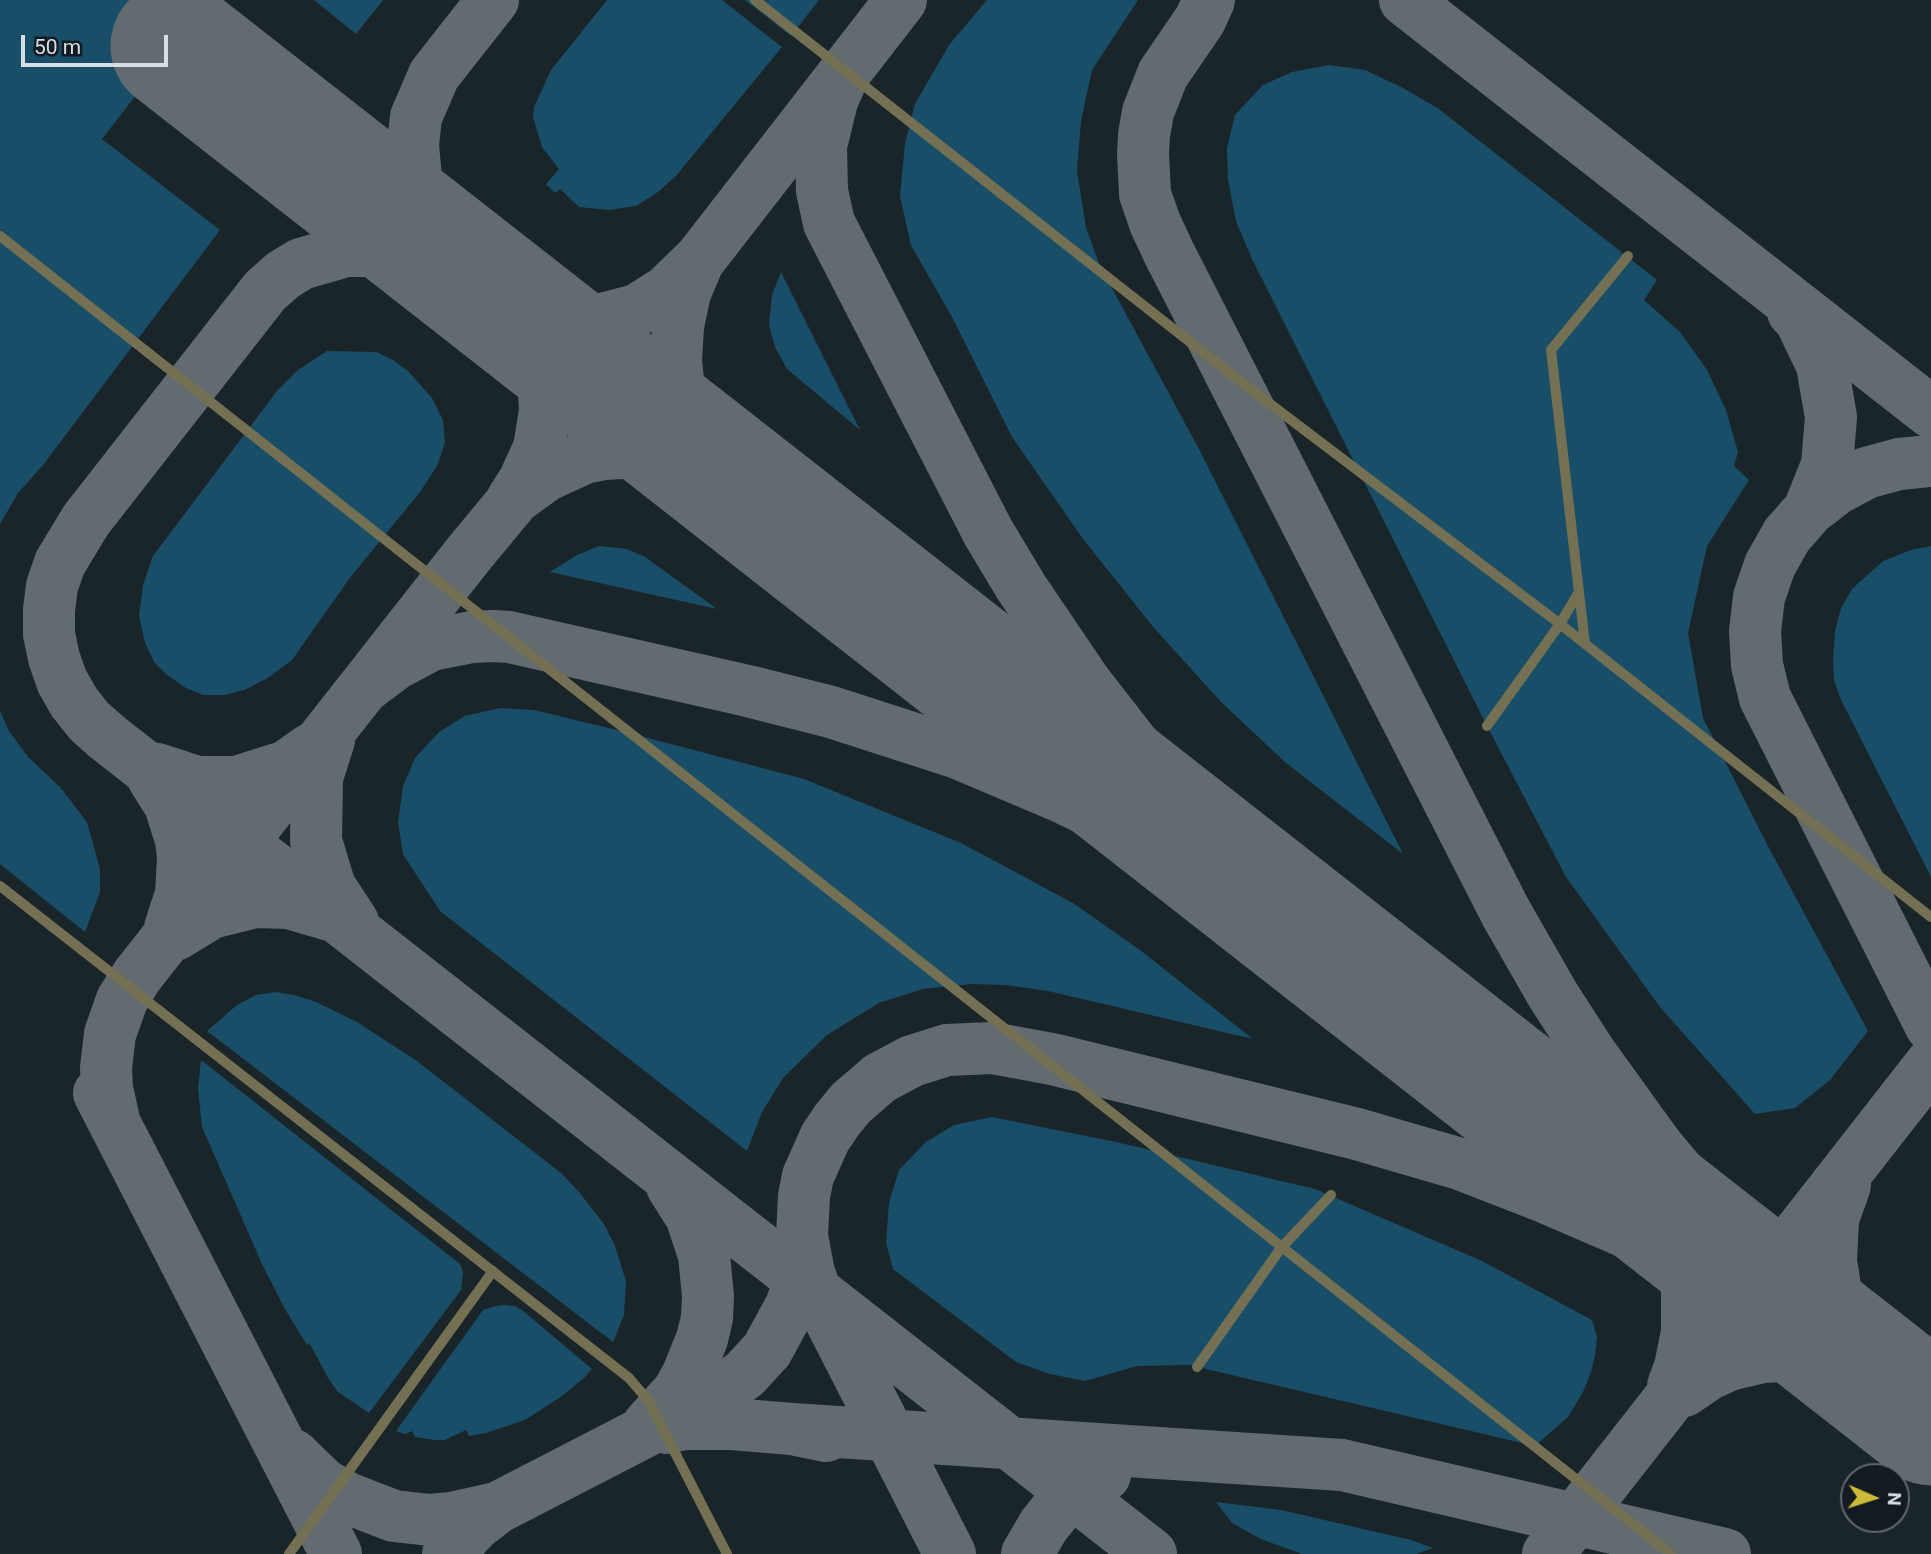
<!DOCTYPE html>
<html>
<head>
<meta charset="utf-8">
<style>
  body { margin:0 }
  #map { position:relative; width:1931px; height:1554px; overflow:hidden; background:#1a252a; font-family:Roboto,sans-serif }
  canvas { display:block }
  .north { position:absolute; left:1840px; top:1463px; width:70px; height:70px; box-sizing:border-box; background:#111b21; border:2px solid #60696e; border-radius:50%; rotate:93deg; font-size:19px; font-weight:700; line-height:28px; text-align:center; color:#d7dee2 }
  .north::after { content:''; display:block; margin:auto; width:24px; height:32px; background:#ccb938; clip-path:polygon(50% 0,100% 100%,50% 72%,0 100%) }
  .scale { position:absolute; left:21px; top:35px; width:147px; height:32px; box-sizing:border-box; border:4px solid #d7dee2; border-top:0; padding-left:9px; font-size:21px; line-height:24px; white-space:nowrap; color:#d7dee2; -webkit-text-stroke:5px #111b21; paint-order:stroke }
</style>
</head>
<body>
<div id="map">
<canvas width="1931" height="1554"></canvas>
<div class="north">N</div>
<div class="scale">50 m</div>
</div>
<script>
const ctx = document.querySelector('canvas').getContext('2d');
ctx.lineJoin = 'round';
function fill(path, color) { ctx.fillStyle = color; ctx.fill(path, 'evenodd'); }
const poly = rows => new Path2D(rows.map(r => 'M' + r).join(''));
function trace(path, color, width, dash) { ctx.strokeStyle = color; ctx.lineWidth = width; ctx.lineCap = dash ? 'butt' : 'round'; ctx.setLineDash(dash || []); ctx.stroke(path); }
fill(poly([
  [0,0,210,0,102,139,220,230,43,465,18,493,0,524],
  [314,0,383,0,356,34],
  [607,0,722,0,782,47,676,176,658,192,636,206,609,210,579,207,560,189,555,193,546,184,559,169,542,147,533,117,534,107,551,70],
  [745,0,819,0,791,36],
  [987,0,1138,0,1092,70,1081,121,1077,171,1086,228,1100,266,1199,449,1403,854,1285,762,1221,702,1154,628,1083,539,1012,437,953,319,911,245,900,196,905,144,915,104,949,45],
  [1329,65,1365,70,1403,88,1439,109,1657,280,1644,300,1680,332,1707,370,1726,410,1738,452,1734,466,1749,480,1707,546,1688,633,1703,718,1770,850,1868,1031,1830,1080,1795,1108,1755,1114,1660,1007,1566,877,1487,726,1252,259,1236,221,1228,180,1227,148,1235,115,1263,85,1292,72],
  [781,272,860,430,787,369,775,347,769,325,772,295],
  [327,351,376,352,393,360,408,371,432,398,443,420,445,443,437,466,420,492,349,579,292,660,268,678,244,690,225,695,203,695,186,688,166,674,154,662,145,643,139,616,143,585,153,556,277,391,298,370],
  [599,546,627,549,645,557,717,609,550,572,577,555],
  [1931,546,1931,877,1841,700,1834,680,1833,660,1835,631,1841,608,1852,589,1883,561,1911,550],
  [500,708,534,710,633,734,804,779,961,843,1073,903,1140,950,1253,1039,1048,991,1006,985,971,984,923,989,879,1003,827,1035,783,1078,762,1112,747,1151,440,911,403,854,398,822,403,786,415,758,439,732,465,716],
  [0,711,9,731,28,757,60,787,87,822,100,869,100,892,85,932,0,864],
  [275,992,294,995,316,1002,357,1022,417,1061,561,1173,579,1192,604,1224,615,1246,626,1281,624,1315,613,1342,207,1031,237,1005,256,995],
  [201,1060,460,1264,463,1272,461,1290,369,1413,338,1392,328,1378,310,1344,307,1345,286,1311,262,1264,202,1127,198,1088],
  [992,1117,1116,1142,1315,1189,1482,1261,1592,1320,1597,1337,1595,1355,1591,1372,1583,1392,1568,1417,1535,1446,1189,1365,1137,1366,1085,1381,1050,1374,1016,1362,893,1269,886,1243,889,1203,899,1170,926,1142,954,1125],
  [505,1305,515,1306,522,1310,592,1369,585,1377,562,1396,525,1420,486,1433,469,1436,466,1430,445,1440,435,1440,415,1437,412,1431,405,1434,396,1431,483,1310,495,1306],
  [1216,1502,1281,1510,1411,1540,1433,1548,1416,1554,1302,1554,1261,1539,1232,1523]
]), '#184e68');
trace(poly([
  [1209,0,1200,20,1163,74,1148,112,1144,135,1143,154,1145,194,1155,223,1169,253,1506,913,1553,995,1591,1054,1658,1147,1710,1209,1769,1273,1884,1382],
  [1405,0,1931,412],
  [845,71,832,101,821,146,822,191,829,223,988,532,1021,587,1086,683,1149,764,1234,856,1325,946],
  [698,262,685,293,678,326,676,361,680,399,697,436,731,481],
  [456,267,402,251,346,251,301,264,283,275,265,291,86,520,60,563,52,586,49,610,49,634,54,658,62,681,74,702,89,721,107,737,1151,1554],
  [456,267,434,237,418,200,413,145,416,117,434,75,493,0],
  [501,299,530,312,560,319,581,321,602,319,637,310,667,291,700,259,901,0],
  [501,299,530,339,537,356,544,391,545,411,539,448,524,481,512,500],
  [1793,312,1800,319,1822,365,1831,417,1827,465,1809,510],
  [1931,461,1899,464,1866,473,1836,489,1809,510,1787,535,1770,565,1759,597,1755,631,1757,665,1765,698,1931,1026],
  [366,686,394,665,431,645,472,637,493,636,509,637,748,691,831,712,958,753,1062,797,1151,840,1249,897],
  [329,740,317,778,316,841,330,887,353,922],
  [157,769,197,782,236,782,287,766,311,749],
  [152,776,170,805,181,840,183,858,181,894,170,928],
  [175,935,211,913,255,902,289,903,330,915],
  [99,1093,336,1554],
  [115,1125,107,1088,106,1068,110,1034,122,1000,137,976,467,556,515,498,547,475,584,458,604,454,641,452,680,458,716,472,733,482],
  [1845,1185,1833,1219,1831,1261,1837,1300,1844,1322,1858,1349],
  [1634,1188,1650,1205,1667,1231,1684,1273,1687,1289,1687,1332,1680,1367,1673,1386],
  [1684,1391,1709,1374,1729,1365,1763,1357,1804,1355,1846,1364],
  [649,1424,678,1392,687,1376,702,1339,707,1318,708,1296,704,1255,691,1216,672,1186],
  [667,1428,684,1424,732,1424,792,1429,826,1436],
  [792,1429,1342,1465,1725,1554],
  [293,1455,323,1484,347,1498,394,1516,430,1520,452,1518,497,1508],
  [448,1554,475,1525,497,1508,716,1395,745,1374,767,1350,791,1306,800,1279,802,1247],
  [950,1554,815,1290,809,1273,802,1236,804,1196,808,1176,825,1138,837,1120,851,1103,880,1078,912,1061,947,1050,992,1048,1052,1059,1357,1134,1460,1164,1545,1197,1638,1237,1795,1323],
  [1027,1554,1044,1525,1057,1509,1074,1494,1105,1475],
  [1548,1554,1931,1064]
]), '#626c70', 52);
trace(poly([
  [176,46,1931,1420]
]), '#626c70', 131);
trace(poly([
  [755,0,1232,375,1560,624,1931,917],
  [0,236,1671,1554],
  [1585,644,1551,350,1628,256],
  [1487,726,1560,624,1579,592],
  [0,886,629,1378,648,1400,727,1554],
  [1197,1367,1281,1248,1331,1195],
  [289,1554,493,1271]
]), '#747053', 10);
</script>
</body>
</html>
